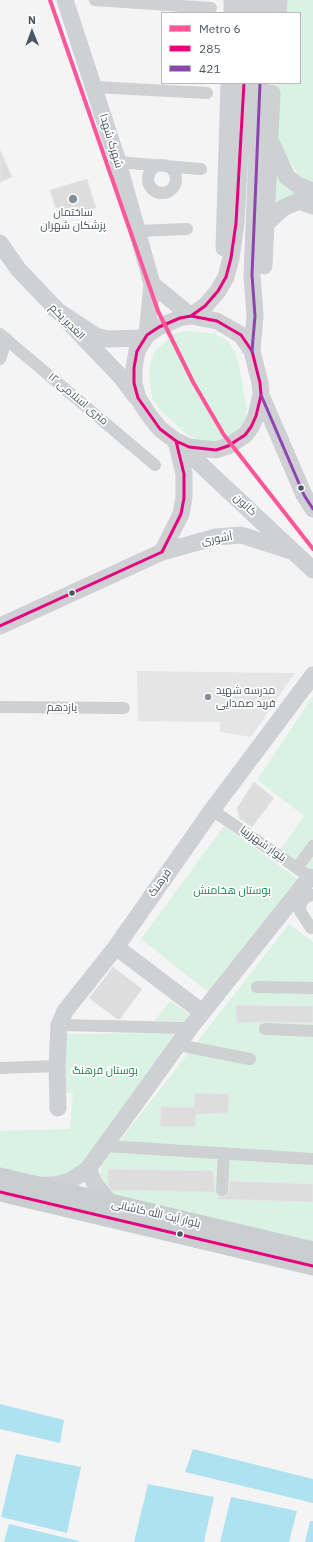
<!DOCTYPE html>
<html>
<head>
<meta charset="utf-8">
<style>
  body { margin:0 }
  #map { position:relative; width:313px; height:1542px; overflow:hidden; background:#f4f4f4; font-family:"IBM Plex Sans",sans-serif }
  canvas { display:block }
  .legend { position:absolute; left:161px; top:12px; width:140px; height:72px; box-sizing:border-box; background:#fff; border:1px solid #b7bbc0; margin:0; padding:5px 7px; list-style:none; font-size:12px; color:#4a5661 }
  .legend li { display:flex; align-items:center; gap:8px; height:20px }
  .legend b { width:20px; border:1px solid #b7bbc0 }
  .north { position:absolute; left:12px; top:12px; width:40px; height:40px; -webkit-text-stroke:3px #fff; paint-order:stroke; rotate:359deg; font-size:11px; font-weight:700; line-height:16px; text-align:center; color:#4a5661 }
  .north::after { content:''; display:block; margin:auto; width:14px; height:18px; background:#4a5661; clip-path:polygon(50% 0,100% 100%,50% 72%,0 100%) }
</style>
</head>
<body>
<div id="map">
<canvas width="313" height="1542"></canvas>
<ul class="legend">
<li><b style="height:5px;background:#f59"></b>Metro 6</li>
<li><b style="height:5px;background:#e5007d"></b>285</li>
<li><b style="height:5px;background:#8e44ad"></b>421</li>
</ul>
<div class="north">N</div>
</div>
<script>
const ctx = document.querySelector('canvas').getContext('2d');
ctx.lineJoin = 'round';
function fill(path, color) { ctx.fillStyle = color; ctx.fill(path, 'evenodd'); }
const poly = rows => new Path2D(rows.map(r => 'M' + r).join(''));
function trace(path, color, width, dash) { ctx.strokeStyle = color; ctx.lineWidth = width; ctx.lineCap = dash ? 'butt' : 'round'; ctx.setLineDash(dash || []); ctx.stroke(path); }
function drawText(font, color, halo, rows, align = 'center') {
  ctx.font = font + ' "IBM Plex Sans",Cairo,sans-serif'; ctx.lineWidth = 3.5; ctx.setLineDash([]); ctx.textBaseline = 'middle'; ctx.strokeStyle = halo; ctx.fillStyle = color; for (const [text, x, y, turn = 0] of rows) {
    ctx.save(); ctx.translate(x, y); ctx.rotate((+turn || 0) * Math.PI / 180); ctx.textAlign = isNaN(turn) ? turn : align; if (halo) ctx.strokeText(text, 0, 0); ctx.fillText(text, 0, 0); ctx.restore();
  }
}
fill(poly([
  [137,671,295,673,251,737,220,732,220,722,138,721]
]), '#e6e5e6');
fill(poly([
  [283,0,313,0,313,188,305,185,276,141,274,128,277,83,300,83,300,13,282,13],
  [273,167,299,190,271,216],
  [188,331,215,334,228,341,235,352,239,365,247,411,244,425,236,433,218,441,199,441,184,432,162,412,152,398,149,374,152,358,155,351,175,333],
  [313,696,313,874,281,849,304,816,257,780],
  [224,826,298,879,209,993,141,939],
  [289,924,313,942,313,1244,114,1197,101,1176,101,1165],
  [170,1001,189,1014,185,1021,154,1021],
  [172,1033,175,1039,81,1167,49,1180,0,1171,0,1131,70,1129,73,1093,64,1093,65,1034]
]), '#d9f2e3');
fill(poly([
  [0,1404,64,1420,60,1443,0,1429],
  [193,1449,313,1479,313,1503,185,1472],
  [16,1454,81,1467,67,1533,1,1517],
  [148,1484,214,1497,204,1542,134,1542],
  [231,1497,297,1511,289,1542,220,1542],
  [310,1521,313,1521,313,1542,305,1542],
  [9,1524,79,1541,78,1542,4,1542]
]), '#aee2f0');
const building = poly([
  [0,150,12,177,0,182,0,150],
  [87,179,96,208,59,219,50,190,87,179],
  [254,782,274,798,252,827,240,819,237,808,254,782],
  [113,967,142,989,120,1019,117,1019,89,998,113,967],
  [236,1005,313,1006,313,1023,265,1022,237,1023,236,1005],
  [195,1093,229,1094,228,1113,196,1114,195,1127,160,1127,161,1107,194,1107,195,1093],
  [108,1169,213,1171,215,1192,112,1190,108,1184,108,1169],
  [230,1181,313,1184,313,1202,218,1199,218,1196,222,1197,228,1194,230,1181]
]);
fill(building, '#ddddde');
trace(building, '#e5e6e7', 1);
trace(poly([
  [95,0,211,8],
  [94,87,207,93],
  [118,162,201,169],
  '148 179a14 14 0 1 1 28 0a14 14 0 1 1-28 0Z',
  [137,231,187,229],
  [0,334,155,465],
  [0,359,7,339],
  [0,707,124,708],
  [212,810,313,879],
  [297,868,313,846],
  [311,928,300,911,301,902,307,896,313,895],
  [257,987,313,988],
  [59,1025,190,1028],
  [265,1029,313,1031],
  [178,1045,250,1059],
  [0,1068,57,1066],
  [105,1146,313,1159],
  [222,1190,224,1153]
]), '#ced0d2', 12);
trace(poly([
  [232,13,232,0],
  [248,13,249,0],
  [264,13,265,0],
  [278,13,279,0],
  [272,144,287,177,299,186,313,191],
  [267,223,283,208,299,201,313,206],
  [0,243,18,269,121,377,136,397],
  [224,248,229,83],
  [264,266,272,93],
  [152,284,191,316,205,306,218,291,226,277,231,258,236,223,244,83],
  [55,309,96,336,107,339,139,338,147,335,152,284,118,162,65,0],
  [191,316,217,321,241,335,252,351,260,383,261,395,256,416,251,427,245,435,228,446,216,450,189,447,176,441,160,429,148,414,138,398,134,383,134,368,137,351,147,335,159,327,180,318,191,316],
  [252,351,255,316,252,275,260,83],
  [261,395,304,495,313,509],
  [181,446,313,570],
  [162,552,181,514,184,498,184,474,176,441],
  [0,626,162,552,216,537,241,535,294,552],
  [116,947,202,1012],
  [58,1108,57,1066,59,1025,65,1011,116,947,212,810,313,675],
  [88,1169,95,1184,110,1203],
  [41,1185,55,1185,70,1181,88,1169,190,1028,310,877]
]), '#ced0d4', 17);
trace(poly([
  [0,1177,313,1251],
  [0,1192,313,1266]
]), '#caced1', 19);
trace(poly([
  [191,316,217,321,241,335,252,351,260,383,261,395,256,416,251,427,245,435,228,446,216,450,189,447,176,441,160,429,138,398,134,383,134,368,137,351,147,335,159,327,180,318,191,316],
  [191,316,205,306,218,291,226,277,231,258,236,223,244,83],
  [0,626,162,552,181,514,184,498,184,474,176,441],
  [0,1192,313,1266]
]), '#e5007d', 3);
trace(poly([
  [252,351,255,316,252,275,260,83],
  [261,395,304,495,313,509]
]), '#8e44ad', 3);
trace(poly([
  [50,0,158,311,193,382,224,435,313,549]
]), '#f59', 4);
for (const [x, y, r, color] of [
  [73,199,5,"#868d94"],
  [301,488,3.5,"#4a5661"],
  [72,593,3.5,"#4a5661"],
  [208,697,4,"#868d94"],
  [180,1234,3.5,"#4a5661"]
]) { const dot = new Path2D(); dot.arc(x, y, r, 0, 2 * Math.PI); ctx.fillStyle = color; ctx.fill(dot); trace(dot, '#fff', 1.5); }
drawText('11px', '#4a5661', '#fff', [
  ["شهرک شهدا",111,141,73],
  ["الغدیر یکم",67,322,46],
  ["۱۲ متری اسلامی",78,399,40],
  ["کانون",245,505,43],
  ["آشوری",217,539,-9],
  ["یازدهم",62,708],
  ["بلوار شهرزیبا",263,844,35],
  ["فرهنگ",160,883,-55],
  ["بلوار آیت الله کاشانی",156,1214,13]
]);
drawText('11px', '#4a5661', '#fff', [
  ["ساختمان",73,213],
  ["پزشکان شهران",73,226],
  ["مدرسه شهید",216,691,"left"],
  ["فرید صمدایی",216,704,"left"]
]);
drawText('11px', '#17864f', '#fff', [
  ["بوستان هخامنش",232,891],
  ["بوستان فرهنگ",105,1071]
]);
</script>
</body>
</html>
